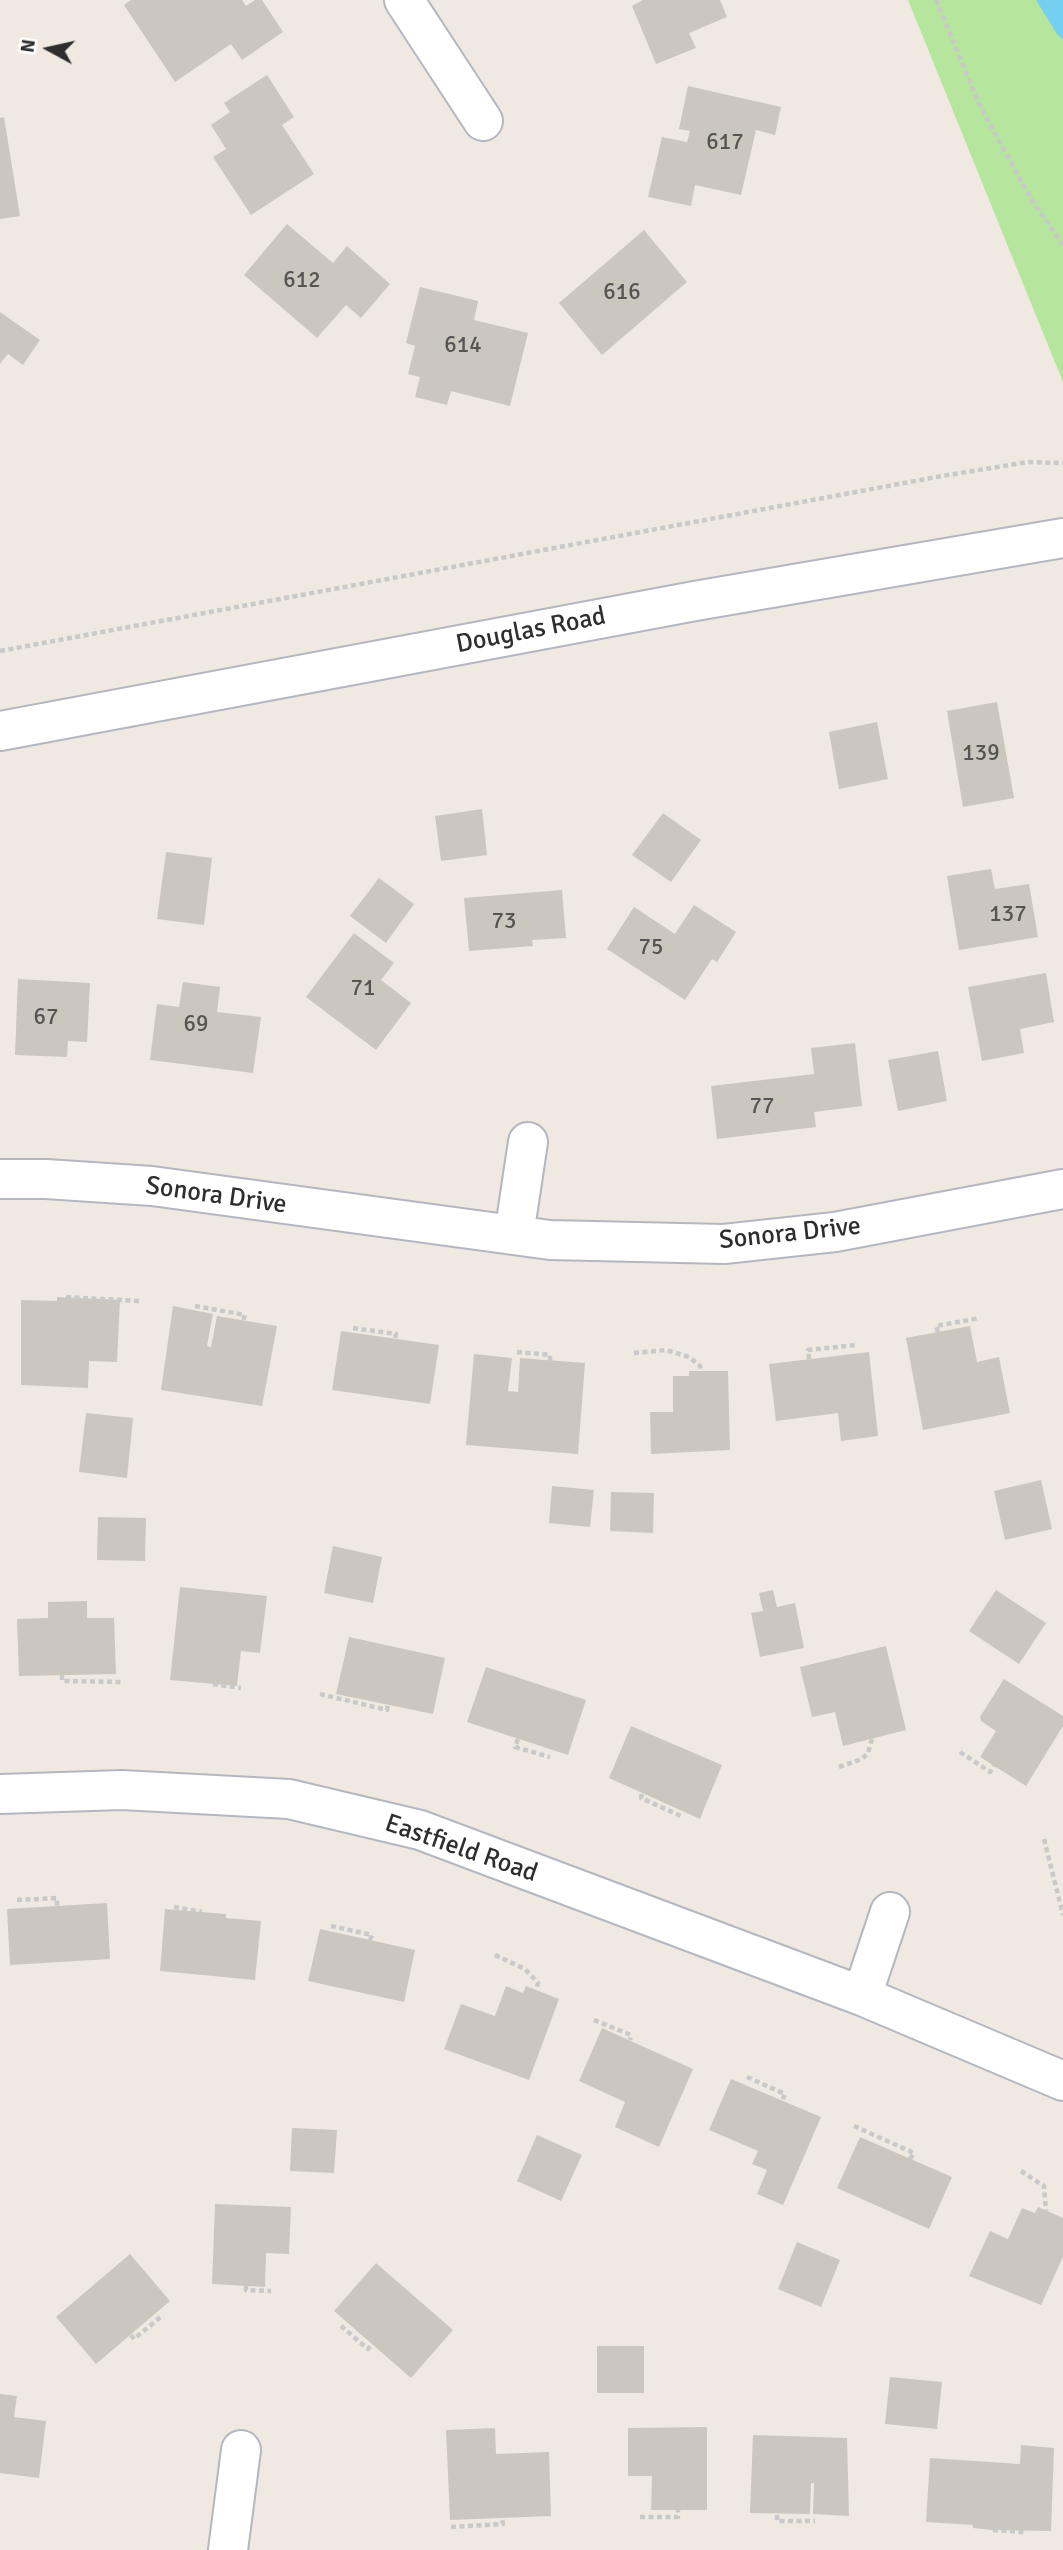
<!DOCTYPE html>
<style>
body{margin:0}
#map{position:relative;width:1063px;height:2550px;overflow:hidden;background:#efe9e1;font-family:Signika,sans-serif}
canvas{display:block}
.north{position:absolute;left:14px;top:14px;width:70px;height:70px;-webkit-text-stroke:5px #fff;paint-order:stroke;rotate:278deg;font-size:19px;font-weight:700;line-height:28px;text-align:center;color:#2e2e2e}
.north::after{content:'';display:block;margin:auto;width:24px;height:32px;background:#2e2e2e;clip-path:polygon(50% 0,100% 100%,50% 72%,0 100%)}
</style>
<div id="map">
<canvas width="1063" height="2550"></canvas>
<div class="north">N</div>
</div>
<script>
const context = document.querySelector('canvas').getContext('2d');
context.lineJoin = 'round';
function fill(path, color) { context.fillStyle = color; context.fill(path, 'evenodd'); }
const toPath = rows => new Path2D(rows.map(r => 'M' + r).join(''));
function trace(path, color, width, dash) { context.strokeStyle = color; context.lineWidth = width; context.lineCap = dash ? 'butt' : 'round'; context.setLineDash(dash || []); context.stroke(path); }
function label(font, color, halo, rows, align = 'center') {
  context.font = font + ' Signika,sans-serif'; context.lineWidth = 6; context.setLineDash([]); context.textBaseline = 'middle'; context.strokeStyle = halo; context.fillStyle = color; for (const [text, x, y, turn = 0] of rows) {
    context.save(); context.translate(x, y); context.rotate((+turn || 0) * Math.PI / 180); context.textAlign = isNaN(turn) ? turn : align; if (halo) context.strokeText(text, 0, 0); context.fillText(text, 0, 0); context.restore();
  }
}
const green = toPath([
 [908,0,1063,0,1063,382]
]);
const water = toPath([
 [1036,0,1063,0,1063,39,1057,34]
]);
const building = toPath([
 [131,0,242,0,246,6,255,0,262,0,283,32,242,60,231,44,175,82,124,5],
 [643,0,720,0,727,17,689,33,696,48,656,64,632,6],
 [267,75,294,117,282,125,314,174,251,215,213,157,226,149,211,125,230,112,224,103],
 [688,86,781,107,775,135,756,130,741,195,695,185,691,206,648,197,662,137,687,142,690,131,679,129],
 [4,117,20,216,0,219,0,118],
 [287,224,333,263,347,246,390,284,361,318,346,305,317,338,244,275],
 [644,230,687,282,602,355,559,303],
 [420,287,478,301,474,320,528,333,510,406,451,391,447,405,415,397,420,377,408,374,415,346,406,343],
 [0,312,40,340,23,365,8,354,0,364],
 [997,702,1014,798,963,807,947,711],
 [877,722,888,779,839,789,829,732],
 [482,809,487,855,441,861,435,816],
 [663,813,701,840,671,882,632,855],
 [166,852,212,858,204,925,157,919],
 [991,869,995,889,1029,884,1038,937,959,950,947,876],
 [379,878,414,904,386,943,350,916],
 [562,890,566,938,532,940,533,946,469,951,464,898],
 [694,905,736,932,717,962,712,959,685,1000,607,949,634,907,675,934],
 [354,933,394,963,381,980,411,1003,376,1050,306,997],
 [1046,973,1054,1022,1020,1029,1024,1053,982,1061,968,987],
 [18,979,90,983,87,1042,68,1041,67,1057,15,1055],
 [183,982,220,987,217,1012,261,1017,253,1073,150,1060,157,1004,179,1007],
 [855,1043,862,1106,814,1112,816,1127,717,1139,711,1086,814,1074,811,1048],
 [938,1051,947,1101,898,1111,888,1060],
 [57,1297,120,1300,117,1362,89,1361,88,1388,21,1385,21,1300,57,1301],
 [173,1306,213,1314,207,1346,211,1347,217,1316,277,1326,262,1406,161,1390],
 [970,1326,977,1362,999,1357,1010,1413,923,1430,906,1338],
 [341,1331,439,1345,430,1404,332,1390],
 [869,1352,878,1436,841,1441,838,1413,776,1421,769,1364],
 [474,1354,512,1358,508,1391,518,1392,520,1358,585,1363,578,1454,466,1445],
 [689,1371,728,1371,730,1450,651,1454,650,1412,673,1412,673,1376,689,1376],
 [86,1413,133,1418,127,1478,79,1472],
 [1041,1480,1052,1529,1005,1540,994,1491],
 [552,1486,594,1490,590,1527,549,1523],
 [611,1492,654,1493,653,1533,610,1531],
 [98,1517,146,1518,145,1561,97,1560],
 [333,1546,382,1557,373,1603,324,1593],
 [180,1587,267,1596,260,1653,241,1651,237,1686,170,1680],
 [773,1590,777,1607,795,1603,804,1648,760,1657,751,1613,763,1611,759,1593],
 [996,1590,1046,1623,1019,1664,969,1631],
 [87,1601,87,1618,114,1618,116,1674,19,1676,17,1619,48,1618,48,1602],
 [349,1637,445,1658,433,1714,336,1694],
 [886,1646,906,1730,843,1746,835,1712,812,1717,800,1667],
 [486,1667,586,1700,568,1755,467,1722],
 [1004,1679,1063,1716,1063,1726,1026,1786,980,1757,996,1731,981,1721,980,1717],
 [631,1726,722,1765,700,1819,609,1778],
 [107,1903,110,1959,10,1965,7,1909],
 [165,1909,226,1914,226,1918,261,1921,255,1980,160,1971],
 [320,1929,415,1950,404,2002,308,1981],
 [506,1986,523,1993,526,1986,559,1999,529,2080,444,2049,461,2004,495,2016],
 [602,2028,693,2069,659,2147,615,2127,625,2102,579,2081],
 [731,2079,821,2117,783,2205,757,2194,767,2170,752,2164,758,2151,709,2130],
 [292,2128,337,2130,334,2173,290,2171],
 [537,2135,582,2155,561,2201,517,2181],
 [860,2137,952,2177,929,2229,837,2188],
 [215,2204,291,2207,289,2254,266,2253,265,2287,212,2284],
 [1038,2207,1063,2218,1063,2257,1041,2305,969,2276,990,2231,1008,2239,1022,2208,1035,2213],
 [797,2242,840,2260,821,2307,778,2289],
 [130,2254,170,2301,96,2364,56,2317],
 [376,2263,453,2330,411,2378,334,2311],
 [597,2346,644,2346,644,2393,597,2393],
 [890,2377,942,2382,937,2429,885,2424],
 [0,2394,17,2396,14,2417,46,2421,39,2478,0,2473],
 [707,2427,707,2510,651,2510,652,2476,628,2476,628,2428],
 [495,2428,496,2454,549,2452,551,2516,450,2520,446,2430],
 [753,2435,847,2438,849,2516,813,2514,814,2483,811,2483,810,2514,750,2513],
 [1021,2445,1054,2448,1051,2531,993,2530,973,2528,973,2525,926,2522,930,2458,1020,2464]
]);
const path = toPath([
 [936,0,979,104,1031,199,1063,245],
 [0,651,942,476,1028,462,1063,463],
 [66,1297,139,1301],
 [195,1306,245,1315,243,1321],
 [353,1328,396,1334,395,1339],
 [938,1332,936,1326,980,1318],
 [517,1352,550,1355,550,1361],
 [634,1353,666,1350,689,1357,700,1366,701,1372],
 [809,1359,808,1350,856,1345],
 [62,1675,62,1681,123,1682],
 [213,1684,241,1688],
 [320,1694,387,1710,388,1705],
 [518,1739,515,1747,550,1757],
 [960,1752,990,1772,994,1765],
 [839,1767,862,1759,868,1753,872,1739],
 [642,1794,641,1798,683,1817],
 [1044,1839,1063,1915],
 [17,1900,57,1898,57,1906],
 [174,1907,202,1912],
 [331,1926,372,1935,370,1940],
 [495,1955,525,1969,538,1983,536,1990],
 [594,2020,631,2035,630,2040],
 [747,2077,785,2094,782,2101],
 [854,2126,914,2153,910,2159],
 [1021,2171,1044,2186,1046,2211],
 [246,2286,246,2290,271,2291],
 [341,2326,368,2349,372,2344],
 [131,2335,134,2339,163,2315],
 [777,2515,777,2521,815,2521],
 [640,2517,678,2517,678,2510],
 [451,2527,503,2524,502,2518],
 [993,2530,1024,2532]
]);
const minor = toPath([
 [404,0,483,121],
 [0,731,695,601,1063,538],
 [0,1179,46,1179,152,1186,550,1240,724,1244,835,1232,1063,1189],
 [514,1235,528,1142],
 [0,1794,122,1790,289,1799,420,1830,862,1996,1063,2081],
 [862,1996,890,1912],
 [228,2550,241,2450]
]);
const numberNames = [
 ["617",725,143],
 ["612",302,281],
 ["616",622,293],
 ["614",463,346],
 ["139",981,754],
 ["137",1008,915],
 ["73",504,922],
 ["75",651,948],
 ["71",363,989],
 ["67",46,1018],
 ["69",196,1025],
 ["77",762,1107]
];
const streetNames = [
 ["Douglas Road",531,631,-11],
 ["Sonora Drive",216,1196,8],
 ["Sonora Drive",790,1234,-6],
 ["Eastfield Road",461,1849,19]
];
fill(green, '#b6e59e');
fill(water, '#75cff0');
fill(building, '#cbc7bf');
trace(minor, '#b4b7c1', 42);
trace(path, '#c9c9c9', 4.5, [5, 3.5]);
trace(minor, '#fff', 38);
label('23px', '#555452', null, numberNames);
label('26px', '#2e2e2e', '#fff', streetNames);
</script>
